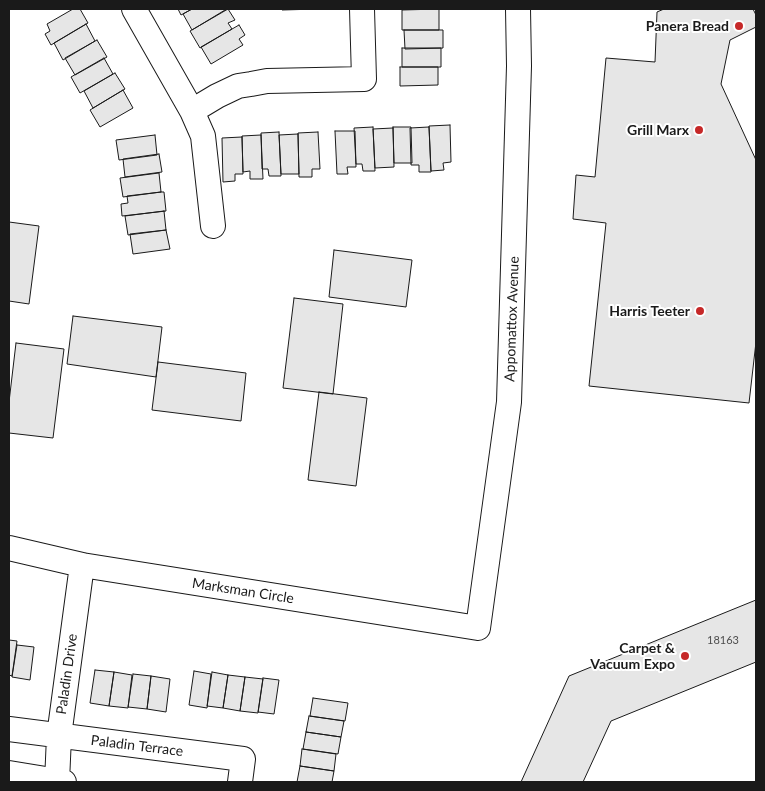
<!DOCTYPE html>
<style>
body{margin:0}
#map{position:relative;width:765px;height:791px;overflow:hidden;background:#fff;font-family:Lato,sans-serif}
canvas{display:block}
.frame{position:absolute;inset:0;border:10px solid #1a1a1a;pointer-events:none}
</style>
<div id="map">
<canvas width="765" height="791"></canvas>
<div class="frame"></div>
</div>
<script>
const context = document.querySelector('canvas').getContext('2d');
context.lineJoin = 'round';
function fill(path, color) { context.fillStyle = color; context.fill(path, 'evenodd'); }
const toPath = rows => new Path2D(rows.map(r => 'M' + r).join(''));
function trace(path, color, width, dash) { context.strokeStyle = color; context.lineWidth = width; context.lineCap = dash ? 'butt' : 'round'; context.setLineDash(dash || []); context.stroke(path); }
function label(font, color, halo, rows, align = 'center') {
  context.font = font + ' Lato,sans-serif'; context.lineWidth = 4; context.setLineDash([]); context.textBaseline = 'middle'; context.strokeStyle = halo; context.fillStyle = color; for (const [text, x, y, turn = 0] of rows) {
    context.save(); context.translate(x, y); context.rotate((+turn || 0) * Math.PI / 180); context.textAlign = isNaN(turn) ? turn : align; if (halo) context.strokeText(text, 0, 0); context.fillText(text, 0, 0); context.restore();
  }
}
const building = toPath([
 [73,9,80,9,88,23,51,45,45,34,50,31,47,24,73,9],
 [178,9,192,9,181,15,178,9],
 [192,9,224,9,225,10,192,30,183,14,192,9],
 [228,9,235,20,228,23,232,29,200,48,190,31,228,9],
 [282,9,318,9,282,10,282,9],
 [439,9,439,30,402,30,402,10,439,9],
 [664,9,753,9,756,15,756,27,730,40,721,84,756,160,756,342,749,403,589,386,606,223,573,219,576,175,595,177,606,58,655,62,657,12,664,9],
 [86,24,95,41,63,60,54,43,86,24],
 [239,25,245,35,239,39,243,45,211,64,201,47,239,25],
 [404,30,443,30,443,48,405,49,404,30],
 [97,40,107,57,75,75,65,58,97,40],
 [402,48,441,48,441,67,402,67,402,48],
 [104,58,113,74,80,93,71,77,104,58],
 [400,67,438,67,438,85,400,86,400,67],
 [115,73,125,89,93,108,84,91,115,73],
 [123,90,133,108,100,127,90,110,123,90],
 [450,125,451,162,443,163,444,170,431,171,429,126,450,125],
 [373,127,375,171,363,171,362,164,356,164,354,128,373,127],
 [393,127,411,127,412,163,394,163,393,127],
 [429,127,431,172,419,172,419,165,411,165,410,128,429,127],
 [393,128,394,167,375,168,373,129,393,128],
 [335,131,355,131,356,167,347,167,348,174,337,174,335,131],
 [279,132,281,176,269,176,268,169,262,169,261,133,279,132],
 [318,132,320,169,312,169,312,177,299,177,298,133,318,132],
 [298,134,299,174,281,174,279,135,298,134],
 [155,135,157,155,119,160,116,140,155,135],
 [261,135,263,179,250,179,250,171,243,172,242,136,261,135],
 [242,137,243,174,235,174,235,181,223,182,222,138,242,137],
 [159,154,162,172,125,177,123,159,159,154],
 [159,173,161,192,123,197,120,178,159,173],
 [161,192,164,192,166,211,122,216,121,204,128,203,127,196,161,192],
 [164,211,166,230,128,235,125,216,164,211],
 [9,222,39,226,29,304,9,301,9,222],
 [166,230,170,249,133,254,130,234,166,230],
 [334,250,412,260,406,307,329,297,334,250],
 [294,298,343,304,333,394,283,388,294,298],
 [73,316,162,327,156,377,67,364,73,316],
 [16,343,64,349,53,438,9,433,9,402,16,343],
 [158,362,246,373,241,421,152,410,158,362],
 [319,392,367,398,356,486,308,480,319,392],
 [756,600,756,662,611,721,583,782,521,782,569,676,756,600],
 [9,640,17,641,12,676,9,675,9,640],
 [17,645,34,647,30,680,12,677,17,645],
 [95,670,114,672,109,706,90,703,95,670],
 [194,671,211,674,207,708,189,705,194,671],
 [114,672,132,675,128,708,109,706,114,672],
 [212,672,228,675,223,708,207,706,212,672],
 [133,674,151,676,147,709,128,707,133,674],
 [228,675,245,677,240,711,223,708,228,675],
 [151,676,170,679,166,712,147,709,151,676],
 [245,677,263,679,258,713,240,711,245,677],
 [263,678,279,680,274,714,258,712,263,678],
 [313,698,348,703,345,721,310,716,313,698],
 [309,716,344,721,341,737,306,732,309,716],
 [306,732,341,737,338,754,303,749,306,732],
 [302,749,336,754,334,771,300,766,302,749],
 [300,766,334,771,332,782,297,782,300,766]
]);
const minor = toPath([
 [134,9,192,111,203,136,213,226],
 [192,111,217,96,238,86,251,84,267,81,364,79,362,9],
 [9,548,82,565,478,628,509,402,519,66,518,9],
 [9,729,243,759,240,782],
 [9,773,64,782],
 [57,782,59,736,82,565]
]);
const markers = [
 [739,26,5,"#c62828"],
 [699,130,5,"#c62828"],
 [700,311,5,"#c62828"],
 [685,656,5,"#c62828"]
];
const numberNames = [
 ["18163",723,640]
];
const poiNames = [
 ["Panera Bread",729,26],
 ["Grill Marx",689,130],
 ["Harris Teeter",690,311],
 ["Carpet &",675,648],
 ["Vacuum Expo",675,664]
];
const streetNames = [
 ["Appomattox Avenue",512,319,-88],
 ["Marksman Circle",243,591,9],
 ["Paladin Drive",67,674,-82],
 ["Paladin Terrace",137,746,7]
];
fill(building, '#e6e6e6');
trace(building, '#1a1a1a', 1);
trace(minor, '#1a1a1a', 26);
trace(minor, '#fff', 24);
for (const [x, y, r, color] of markers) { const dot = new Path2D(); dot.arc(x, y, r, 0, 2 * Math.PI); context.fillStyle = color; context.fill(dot); trace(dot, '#fff', 2); }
label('11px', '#4d4d4d', null, numberNames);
label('bold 14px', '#1a1a1a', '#fff', poiNames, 'right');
label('14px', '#1a1a1a', '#fff', streetNames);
</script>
